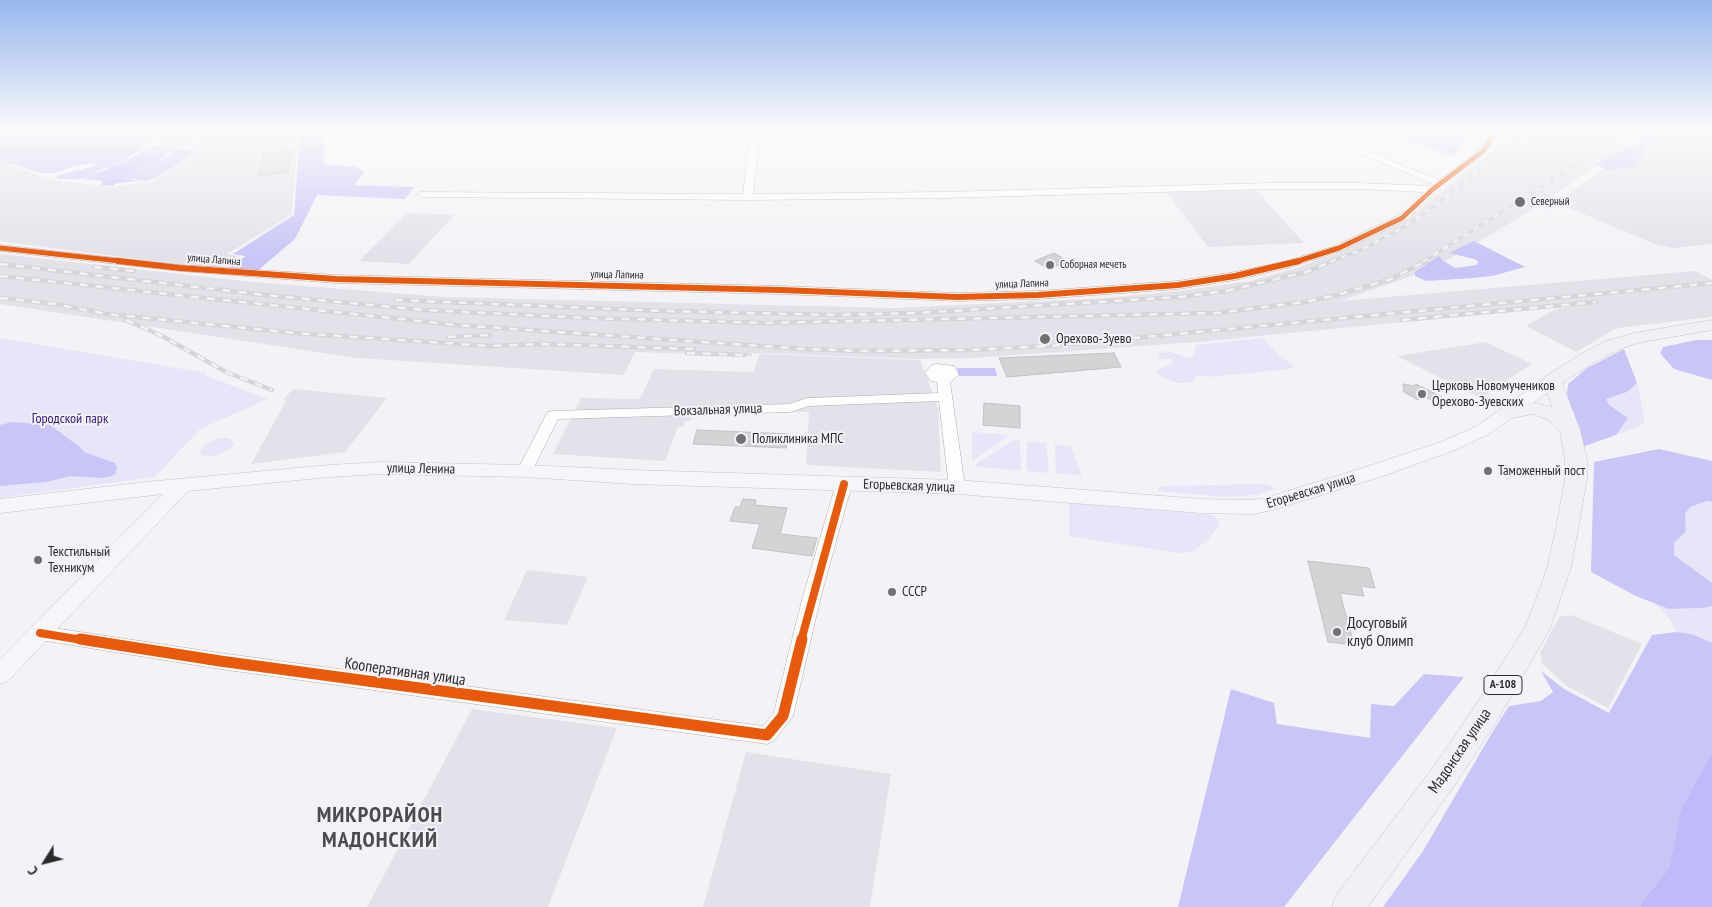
<!DOCTYPE html>
<meta charset="utf-8">
<style>
body{margin:0}
#map{position:relative;width:1712px;height:907px;overflow:hidden;background:#f3f3f7;font-family:"PT Sans Narrow",sans-serif}
canvas{display:block}
.north{position:absolute;left:20px;top:837px;width:50px;height:50px;-webkit-text-stroke:4px #f2f2f8;paint-order:stroke;rotate:234deg;font-size:14px;font-weight:700;line-height:20px;text-align:center;color:#2b2b2d}
.north::after{content:'';display:block;margin:auto;width:18px;height:22px;background:#2b2b2d;clip-path:polygon(50% 0,100% 100%,50% 72%,0 100%)}
</style>
<div id="map">
<canvas width="1712" height="907"></canvas>
<div class="north">С</div>
</div>
<script>
const context = document.querySelector('canvas').getContext('2d');
context.lineJoin = 'round';
function fill(path, color) { context.fillStyle = color; context.fill(path, 'evenodd'); }
const toPath = rows => new Path2D(rows.map(r => 'M' + r).join(''));
function trace(path, color, width, dash) { context.strokeStyle = color; context.lineWidth = width; context.lineCap = dash ? 'butt' : 'round'; context.setLineDash(dash || []); context.stroke(path); }
function label(font, color, halo, rows, align = 'center') {
  context.font = font + ' "PT Sans Narrow",sans-serif'; context.lineWidth = 4; context.setLineDash([]); context.textBaseline = 'middle'; context.strokeStyle = halo; context.fillStyle = color; for (const [text, x, y, turn = 0] of rows) {
    context.save(); context.translate(x, y); context.rotate((+turn || 0) * Math.PI / 180); context.textAlign = isNaN(turn) ? turn : align; if (halo) context.strokeText(text, 0, 0); context.fillText(text, 0, 0); context.restore();
  }
}
const built = toPath([
 [172,130,211,130,197,139,218,139,237,132,298,133,292,214,227,254,238,256,219,270,0,241,0,161,52,180,110,187,151,182,204,150,144,143],
 [1506,130,1651,130,1512,222,1432,269,1340,301,1695,271,1712,280,1712,317,1617,328,1576,352,1526,326,1554,310,1579,305,1198,342,972,358,920,359,752,353,752,356,635,352,624,375,357,358,0,304,0,254,253,282,445,297,893,308,1104,298,1188,290,1250,281,1297,268,1343,251,1408,219,1508,138],
 [1656,130,1712,130,1712,244,1672,248,1655,244,1557,203],
 [1255,189,1304,243,1208,247,1167,193],
 [407,213,454,215,409,264,359,261],
 [1486,342,1532,364,1480,398,1397,356],
 [760,354,920,360,938,407,941,472,806,465,809,412,692,414,691,421,685,421,683,427,678,427,665,461,553,454,581,398,640,399,654,369,753,372],
 [293,389,387,398,345,452,251,464,286,401,283,400],
 [527,570,588,577,567,625,504,620],
 [1571,615,1642,644,1608,708,1567,686,1542,664,1540,653,1559,617],
 [472,709,617,728,548,907,367,907],
 [746,752,891,774,870,907,703,907]
]);
const green = toPath([
 [0,338,206,373,206,376,268,399,200,429,155,477,0,498],
 [1263,338,1281,357,1295,367,1283,370,1208,377,1195,375,1193,382,1188,383,1177,383,1160,376,1156,370,1172,364,1172,359,1157,359,1160,353,1169,351,1188,358,1194,356,1196,345],
 [1637,383,1645,422,1638,427,1616,435,1628,418,1609,405,1605,399,1627,392],
 [972,432,1010,435,972,461],
 [226,438,230,439,234,444,229,450,213,457,201,455,200,450,206,444,216,439],
 [1013,440,1020,441,1021,471,973,466],
 [1027,441,1046,443,1049,473,1027,471],
 [1055,444,1071,446,1082,476,1056,473],
 [1262,484,1269,485,1275,489,1257,495,1225,497,1158,491,1158,488,1166,486],
 [1707,501,1712,502,1712,583,1674,555,1674,543,1686,531,1685,514,1690,506],
 [1069,502,1212,515,1219,521,1219,525,1208,540,1194,551,1184,553,1170,552,1069,536],
 [1655,603,1669,609,1703,608,1712,606,1712,643,1692,634,1676,632,1671,621]
]);
const forest = toPath([
 [19,130,90,130,113,132,118,130,169,130,139,144,200,151,158,176,147,181,125,178,135,171,160,161,171,154,170,150,152,151,150,150,153,148,150,146,143,148,120,163,100,170,95,174,80,179,58,179,56,176,94,166,97,163,73,166,56,173,41,173,0,160,0,138],
 [213,130,319,130,325,146,324,164,356,167,365,172,354,185,414,187,405,199,317,195,295,239,256,272,225,270,246,256,233,254,294,215,300,133,236,131,218,139,200,138],
 [1383,130,1469,130,1463,134,1463,145,1453,156],
 [1650,130,1677,130,1645,148,1643,150,1644,155,1636,158,1638,164,1632,167,1607,170,1597,165,1603,159,1631,147],
 [1474,241,1525,267,1492,276,1473,278,1426,281,1415,276,1415,272,1439,256,1442,260,1455,268,1477,265,1478,261,1474,259,1449,253],
 [1696,340,1712,340,1712,380,1674,369,1660,353,1663,347],
 [1624,349,1637,383,1627,392,1606,399,1609,405,1628,418,1616,435,1582,447,1567,394,1568,384,1587,368],
 [957,368,995,368,997,376,959,376],
 [12,422,50,425,81,448,84,452,115,463,117,468,115,475,102,478,70,476,46,482,0,486,0,425],
 [1659,449,1712,461,1712,502,1707,501,1690,507,1685,514,1686,531,1674,543,1674,555,1712,583,1712,606,1703,608,1669,609,1636,596,1591,572,1594,462],
 [1676,632,1692,634,1712,643,1712,752,1681,808,1669,868,1640,904,1641,907,1383,907,1423,851,1493,731,1509,706,1541,701,1553,692,1541,671,1564,689,1609,713,1652,635],
 [1424,674,1464,677,1284,907,1178,907,1231,689,1274,703,1277,724,1370,738,1371,704,1394,706]
]);
const water = toPath([
 [149,148,150,149,148,152,164,151,168,154,157,162,136,170,124,178,139,181,117,183,113,186,100,185,103,182,98,180,83,179,124,162],
 [1712,752,1712,907,1641,907,1640,904,1669,868,1681,808]
]);
const stream = toPath([
 [1461,130,1473,131]
]);
const building = toPath([
 [292,150,288,172,259,176,264,154,292,150],
 [1054,253,1068,261,1049,269,1035,261,1054,253],
 [1114,353,1121,367,1007,377,999,358,1114,353],
 [1403,384,1413,386,1416,384,1442,397,1435,402,1423,396,1418,400,1404,392,1403,384],
 [984,403,1020,406,1020,428,983,425,984,403],
 [697,430,788,434,786,448,693,444,697,430],
 [743,499,756,500,755,505,787,508,780,534,817,538,812,556,752,548,760,524,730,521,735,507,740,507,743,499],
 [1308,561,1369,568,1375,588,1361,586,1364,596,1340,593,1354,645,1328,642,1308,561]
]);
const minor = toPath([
 [333,130,750,136,751,130,759,130,759,136,936,136,1160,130,1248,130,1243,133,936,142,759,142,753,194,944,192,1270,183,1360,183,1431,186,1433,184,1303,130,1315,130,1439,180,1480,149,1484,143,1488,130,1497,130,1494,143,1486,153,1437,191,1406,220,1343,250,1294,266,1235,280,1178,289,1038,299,957,301,781,294,336,283,180,271,0,251,0,245,180,265,336,275,781,286,957,293,1038,291,1178,281,1235,272,1287,261,1335,246,1398,216,1424,192,1360,189,1270,189,944,198,748,200,423,197,418,194,419,192,743,194,749,142,482,139,338,133,333,130],
 [937,364,954,366,959,375,950,382,965,487,963,491,957,492,951,491,949,487,939,401,809,406,790,412,558,419,530,475,525,476,520,475,517,471,546,415,548,412,553,411,789,404,808,398,938,393,937,382,931,381,925,373,932,365,937,364],
 [844,479,849,480,852,484,821,596,793,716,774,741,767,744,220,669,40,640,34,638,31,633,34,628,40,626,220,653,763,726,774,712,803,596,836,484,839,480,844,479]
]);
const major = toPath([
 [1552,376,1558,377,1561,381,1558,385,1489,434,1455,450,1380,477,1273,510,1253,514,1201,513,957,494,633,484,525,477,381,474,329,477,188,491,8,681,0,684,0,659,163,494,0,513,0,499,146,482,329,465,381,462,525,465,633,470,957,480,1201,499,1253,500,1265,498,1366,467,1441,442,1477,426,1546,377,1552,376]
]);
const highway = toPath([
 [1712,320,1712,330,1637,343,1620,349,1593,363,1562,383,1580,429,1587,460,1587,479,1571,568,1549,631,1495,724,1454,786,1368,907,1332,907,1336,895,1434,766,1475,706,1525,627,1536,599,1547,568,1556,528,1565,479,1565,460,1560,431,1547,419,1532,414,1508,419,1501,417,1498,413,1501,409,1521,403,1533,402,1552,407,1542,381,1545,377,1579,355,1606,341,1634,333,1712,320]
]);
const railFar1 = toPath([
 [1330,262,1363,249,1402,228,1428,211,1531,130],
 [1423,262,1631,130]
]);
const rail = toPath([
 [0,264,265,295,424,310,589,318,766,323,1217,313,1305,302,1337,295,1391,279,1426,261],
 [94,267,134,271],
 [0,276,456,325,805,349,863,351,969,350,1050,346,1712,283],
 [0,298,55,304,107,314,295,333,489,346,543,344,694,349],
 [395,300,664,311,833,315,916,313,1180,297,1226,291,1306,272,1333,261],
 [126,320,162,336,226,372,272,390],
 [1402,320,1596,302],
 [448,337,490,335],
 [687,353,745,355]
]);
const cyclewayFar3 = toPath([
 [0,248,129,262],
 [1295,262,1339,248,1402,218,1433,189,1483,151,1489,143,1492,130]
]);
const cyclewayFar2 = toPath([
 [118,261,180,268,336,279,781,290,957,297,1038,295,1178,285,1235,276,1299,261]
]);
const cyclewayFar1 = toPath([
 [40,633,88,641],
 [801,641,844,484]
]);
const cycleway = toPath([
 [80,639,220,661,767,735,783,716,802,639]
]);
const markers = [
 [1520,202,6,"#717174"],
 [1050,265,5,"#717174"],
 [1045,339,6,"#717174"],
 [1422,394,5,"#717174"],
 [741,439,6,"#717174"],
 [1488,471,5,"#717174"],
 [38,560,5,"#717174"],
 [892,592,5,"#717174"],
 [1337,632,5,"#717174"]
];
const farPoinames = [
 ["Северный",1531,202],
 ["Соборная мечеть",1060,265]
];
const farStreetnames = [
 ["улица Лапина",214,260,5],
 ["улица Лапина",617,275,1],
 ["улица Лапина",1022,284,-2]
];
const shields = [
 [1503,685,38]
];
const shieldNames = [
 ["А-108",1503,685]
];
const poiNames = [
 ["Орехово-Зуево",1056,339],
 ["Церковь Новомучеников",1432,386],
 ["Орехово-Зуевских",1432,402],
 ["Поликлиника МПС",752,439],
 ["Таможенный пост",1498,471],
 ["Текстильный",48,552],
 ["Техникум",48,568],
 ["СССР",902,592]
];
const streetNames = [
 ["Вокзальная улица",718,410,-2],
 ["улица Ленина",421,469,1],
 ["Егорьевская улица",909,486,2],
 ["Егорьевская улица",1311,491,-17]
];
const parkNames = [
 ["Городской парк",70,419]
];
const nearPoinames = [
 ["Досуговый",1347,623],
 ["клуб Олимп",1347,641]
];
const nearStreetnames = [
 ["Кооперативная улица",405,672,8],
 ["Мадонская улица",1460,751,-56]
];
const nearDistrictnames = [
 ["МИКРОРАЙОН",380,816],
 ["МАДОНСКИЙ",380,841]
];
fill(built, '#e2e2ea');
fill(green, '#e7e6f8');
fill(forest, '#c9c5f6');
fill(water, '#c0bbf8');
trace(stream, '#c0bbf8', 2);
fill(building, '#d4d4d7');
trace(building, '#c1c1c3', 1);
trace(minor, '#acacae', 1);
trace(major, '#c3c3cc', 1);
trace(highway, '#c3c3cc', 1);
fill(minor, '#fdfdfe');
fill(major, '#f6f5fa');
fill(highway, '#f0f0f6');
trace(railFar1, '#d6d6d8', 3);
trace(rail, '#d6d6d8', 4.5);
trace(railFar1, '#f2f2f8', 2, [6]);
trace(rail, '#f2f2f8', 2.5, [8]);
trace(cyclewayFar3, '#e8590c', 5);
trace(cyclewayFar2, '#e8590c', 6);
trace(cyclewayFar1, '#e8590c', 8);
trace(cycleway, '#e8590c', 11);
const sky = context.createLinearGradient(0, 0, 0, 257);
sky.addColorStop(0, '#98b7ee');
sky.addColorStop(0.51, '#fafafb');
sky.addColorStop(1, '#fafafb00');
context.fillStyle = sky;
context.fillRect(0, 0, 1712, 257);
for (const [x, y, r, color] of markers) { const dot = new Path2D(); dot.arc(x, y, r, 0, 2 * Math.PI); context.fillStyle = color; context.fill(dot); trace(dot, '#f2f2f8', 2); }
label('11px', '#2b2b2d', '#f2f2f8', farPoinames, 'left');
label('11px', '#2b2b2d', '#f2f2f8', farStreetnames);
for (const [x, y, w] of shields) { const box = new Path2D(); box.roundRect(x - w / 2, y - 9.5, w, 19, 4); context.fillStyle = '#f2f2f8'; context.fill(box); trace(box, '#2b2b2d', 1); }
label('bold 12px', '#2b2b2d', null, shieldNames);
label('14px', '#2b2b2d', '#f2f2f8', poiNames, 'left');
label('14px', '#2b2b2d', '#f2f2f8', streetNames);
label('14px', '#321779', '#f2f2f8', parkNames);
label('16px', '#2b2b2d', '#f2f2f8', nearPoinames, 'left');
label('16px', '#2b2b2d', '#f2f2f8', nearStreetnames);
context.letterSpacing = '1px';
label('bold 22px', '#4c4c50', '#f2f2f8', nearDistrictnames);
context.letterSpacing = '0px';
</script>
